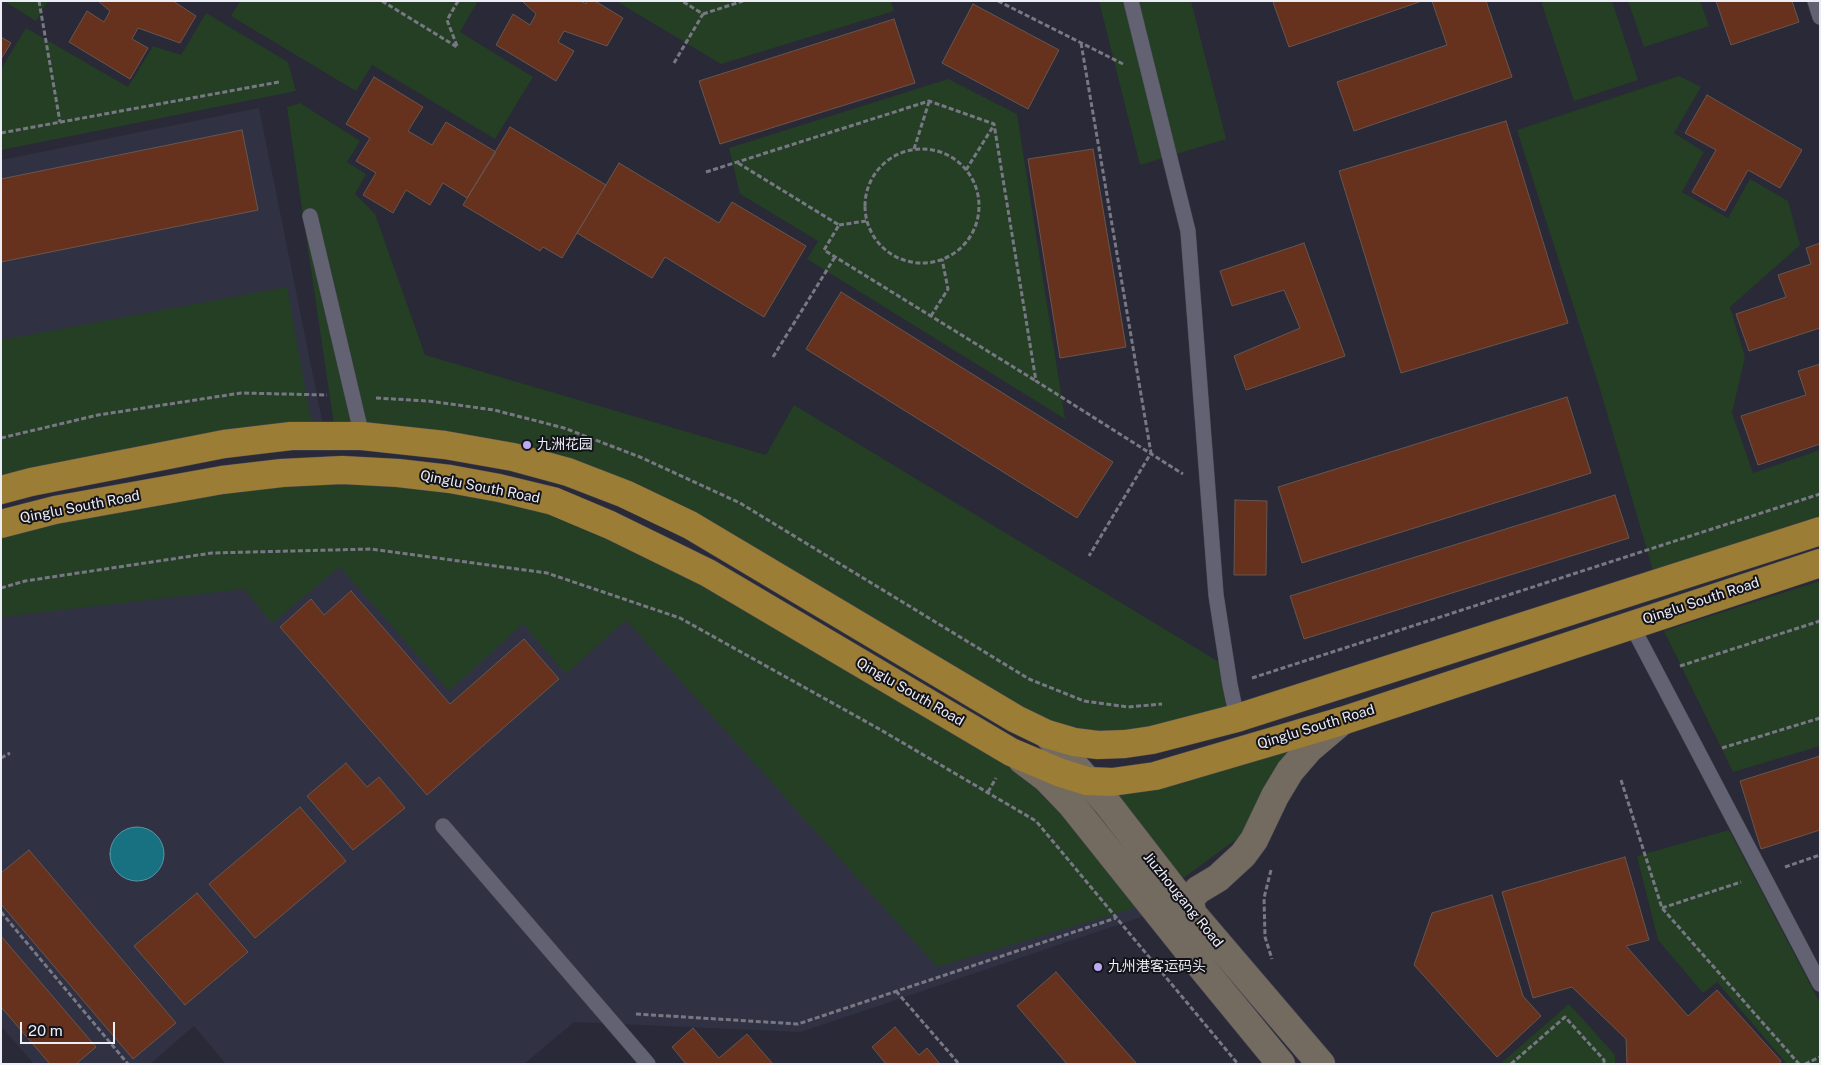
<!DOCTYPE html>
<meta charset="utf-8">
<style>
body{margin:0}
#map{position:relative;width:1821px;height:1065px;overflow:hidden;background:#292937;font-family:"Public Sans",sans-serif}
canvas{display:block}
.frame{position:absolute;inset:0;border:2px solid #ededf6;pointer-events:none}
.scale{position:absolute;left:20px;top:1022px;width:95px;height:22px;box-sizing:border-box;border:2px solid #ededf6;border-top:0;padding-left:6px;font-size:15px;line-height:18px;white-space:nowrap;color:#ededf6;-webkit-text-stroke:4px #131319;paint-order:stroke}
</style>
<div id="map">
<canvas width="1821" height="1065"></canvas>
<div class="frame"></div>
<div class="scale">20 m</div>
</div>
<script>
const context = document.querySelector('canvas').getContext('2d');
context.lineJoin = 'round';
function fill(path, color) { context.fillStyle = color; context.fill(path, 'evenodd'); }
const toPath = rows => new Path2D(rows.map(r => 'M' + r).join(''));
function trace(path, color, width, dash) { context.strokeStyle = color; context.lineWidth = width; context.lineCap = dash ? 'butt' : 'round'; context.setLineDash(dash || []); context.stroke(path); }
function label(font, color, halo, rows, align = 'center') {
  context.font = font + ' "Public Sans","Noto Sans SC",sans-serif'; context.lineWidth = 4; context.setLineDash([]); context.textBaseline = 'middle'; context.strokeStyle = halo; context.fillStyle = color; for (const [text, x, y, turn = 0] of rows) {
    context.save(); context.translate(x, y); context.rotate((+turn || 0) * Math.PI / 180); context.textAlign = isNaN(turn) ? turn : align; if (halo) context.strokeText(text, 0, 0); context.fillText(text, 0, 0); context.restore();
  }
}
const built = toPath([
 [259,108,325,435,1,490,1,160],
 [399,473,1156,912,801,1032,574,1022,524,1064,226,1064,194,1026,150,1064,34,1064,1,1026,1,525]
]);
const green = toPath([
 [4,1,48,1,36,21],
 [240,1,478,1,460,32,533,77,495,139,372,65,356,91,231,16],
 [616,1,891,1,894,11,721,64],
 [1099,1,1191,1,1226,139,1140,165],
 [1541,1,1612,1,1638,80,1574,101],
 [1628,1,1700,1,1709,26,1644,47],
 [206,13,288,62,296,91,1,150,1,69,26,28,128,87,153,46,181,55],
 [1679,76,1701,87,1674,133,1704,152,1682,192,1728,218,1750,179,1788,201,1800,245,1730,307,1745,357,1732,413,1753,473,1820,450,1820,520,1654,574,1600,389,1517,130],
 [948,79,1017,114,1065,419,807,259,818,241,740,194,729,148],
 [300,103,360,141,347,162,366,174,355,194,375,214,425,355,766,455,794,405,1219,662,1227,712,1130,736,1056,726,658,497,334,425,287,107],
 [287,287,312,426,1,481,1,340],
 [353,478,473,492,553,510,704,580,1011,759,1069,812,1138,907,937,967,626,620,566,674,523,624,449,691,340,567,272,623,244,589,1,617,1,534,254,486],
 [1820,581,1820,746,1733,772,1664,631],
 [1287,751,1242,835,1178,882,1104,788],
 [1729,830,1820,1003,1820,1064,1787,1064,1717,982,1703,993,1658,940,1637,856],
 [1569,1004,1615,1055,1615,1064,1500,1064]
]);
const water = toPath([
 '110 854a27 27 0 1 1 54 0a27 27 0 1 1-54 0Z'
]);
const building = toPath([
 [98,1,173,1,196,16,180,43,138,28,132,39,148,48,130,79,69,42,87,11,104,22,110,11,98,1],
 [522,1,581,1,586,4,587,1,595,1,623,18,607,46,564,31,558,42,574,51,556,81,496,45,513,14,530,25,536,14,522,1],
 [1276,1,1422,1,1289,47,1273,2,1276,1],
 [1432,1,1486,1,1512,77,1354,131,1337,82,1447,45,1432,1],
 [1716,1,1792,1,1799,22,1731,45,1716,1],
 [973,4,1059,50,1028,109,942,63,973,4],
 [894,19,915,83,720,144,699,81,894,19],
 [1,37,11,43,1,59,1,37],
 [374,77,423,107,408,131,432,145,446,122,496,152,467,198,443,183,430,205,406,190,393,213,363,195,376,173,356,161,370,138,346,124,374,77],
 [1707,95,1802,150,1780,188,1748,170,1725,211,1692,192,1716,150,1685,133,1707,95],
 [1506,121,1568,323,1401,373,1339,171,1506,121],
 [510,127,606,185,562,258,543,247,540,251,463,205,510,127],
 [242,130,258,210,1,262,1,179,242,130],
 [1093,149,1126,347,1060,358,1028,159,1093,149],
 [619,163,719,223,732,202,806,246,764,317,665,257,652,278,577,233,619,163],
 [1304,243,1345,356,1246,390,1234,356,1300,328,1284,290,1232,306,1220,271,1304,243],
 [1820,243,1820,328,1749,351,1736,314,1786,297,1778,275,1811,264,1806,248,1820,243],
 [841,292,1113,462,1077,518,806,349,841,292],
 [1820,364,1820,444,1758,465,1741,416,1806,395,1798,371,1820,364],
 [1567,397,1591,473,1302,563,1278,487,1567,397],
 [1615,495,1629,538,1304,639,1290,596,1615,495],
 [1235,500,1267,501,1266,575,1234,575,1235,500],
 [351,591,450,704,524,639,559,679,427,795,280,627,311,599,324,615,351,591],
 [1820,756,1820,830,1761,849,1740,781,1820,756],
 [346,763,367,787,379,777,405,808,353,850,307,796,346,763],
 [300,807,346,861,255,938,209,884,300,807],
 [29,850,176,1023,133,1059,1,904,1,873,29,850],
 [1625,857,1649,940,1626,946,1688,1016,1717,990,1781,1061,1779,1064,1627,1064,1626,1039,1572,987,1533,998,1502,892,1625,857],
 [197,893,248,952,185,1005,134,946,197,893],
 [1492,895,1523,996,1541,1016,1497,1057,1414,965,1432,913,1492,895],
 [1,936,96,1047,76,1064,50,1064,1,1007,1,936],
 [1056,972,1137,1064,1067,1064,1017,1006,1056,972],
 [895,1027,919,1055,927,1048,940,1064,886,1064,872,1047,895,1027],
 [693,1028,719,1058,747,1034,773,1064,686,1064,672,1047,693,1028]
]);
const path = toPath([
 [39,1,60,122],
 [382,1,457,47],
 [998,1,1123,64],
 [703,14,743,1],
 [1081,43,1151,453,1089,556],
 [457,46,447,20,458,1],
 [674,63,703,14,682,1],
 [1,133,279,82],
 [914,149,929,102],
 '865 206a57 57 0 1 1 114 0a57 57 0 1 1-114 0Z',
 [738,163,839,225,824,250,1036,381],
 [966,170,994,125],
 [706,172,929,101,994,124,1036,381,1183,474],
 [839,225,866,221],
 [931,316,948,289,942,259],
 [773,357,835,257],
 [376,398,428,401,494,410,564,428,640,457,740,503,1029,679,1084,701,1128,707,1162,704],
 [1,438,98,415,241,393,327,395],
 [1,588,25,581,212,553,371,549,547,573,680,618,881,730,1036,821,1238,1064],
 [1680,666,1820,621],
 [1252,678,1820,494],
 [1722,748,1820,718],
 [1,758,10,753],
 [1621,780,1662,908,1799,1064],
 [988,792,996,778],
 [1785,867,1820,855],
 [1271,870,1264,898,1265,937,1272,959],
 [1662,908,1741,882],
 [1,912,128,1064],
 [896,991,959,1064],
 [636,1014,798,1024,1116,918],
 [1511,1064,1565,1017,1604,1060,1604,1064],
 [1805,1064,1820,1057]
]);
const lane = toPath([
 [1131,1,1188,231,1216,595,1230,685,1237,718],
 [1815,1,1820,17],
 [310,216,362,436],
 [1631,624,1820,984],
 [443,826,648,1064]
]);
const secondary = toPath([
 [1047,734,1107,803,1192,913,1321,1064],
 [1022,760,1046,778,1071,804,1194,958,1281,1064],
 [1192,913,1190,899,1198,890,1218,878,1243,855,1254,840,1275,796,1290,771,1309,749,1342,721]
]);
const highway = toPath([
 [1,490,31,482,224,444,291,436,362,436,445,445,513,457,568,472,625,494,690,525,1016,719,1047,734,1074,742,1098,745,1125,744,1152,740,1237,718,1820,531],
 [1,524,55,510,222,480,282,473,342,470,398,473,450,479,499,488,553,501,610,525,708,573,1011,752,1061,773,1087,781,1112,782,1155,776,1342,721,1820,563]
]);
const markers = [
 [527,445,5,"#bcaaf5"],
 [1098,967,5,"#bcaaf5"]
];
const poiNames = [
 ["九洲花园",537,445],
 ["九州港客运码头",1108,967]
];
const streetNames = [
 ["Qinglu South Road",480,487,11],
 ["Qinglu South Road",80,507,-11],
 ["Qinglu South Road",1701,601,-18],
 ["Qinglu South Road",910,692,30],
 ["Qinglu South Road",1316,727,-17],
 ["Jiuzhougang Road",1183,900,51]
];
fill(built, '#313144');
fill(green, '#243f24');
fill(water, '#177181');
trace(water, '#5796a4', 1);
fill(building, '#66321d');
trace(building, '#675650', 1);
trace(lane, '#474752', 16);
trace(secondary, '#474752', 29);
trace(highway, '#474752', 29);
trace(path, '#787884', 3, [5, 2.5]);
trace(lane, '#626272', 15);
trace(secondary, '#736a60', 28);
trace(highway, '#9c7d35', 28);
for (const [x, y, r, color] of markers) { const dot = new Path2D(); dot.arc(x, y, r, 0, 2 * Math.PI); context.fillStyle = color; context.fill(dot); trace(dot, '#131319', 2); }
label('14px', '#ededf6', '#131319', poiNames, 'left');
label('14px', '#ededf6', '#131319', streetNames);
</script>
